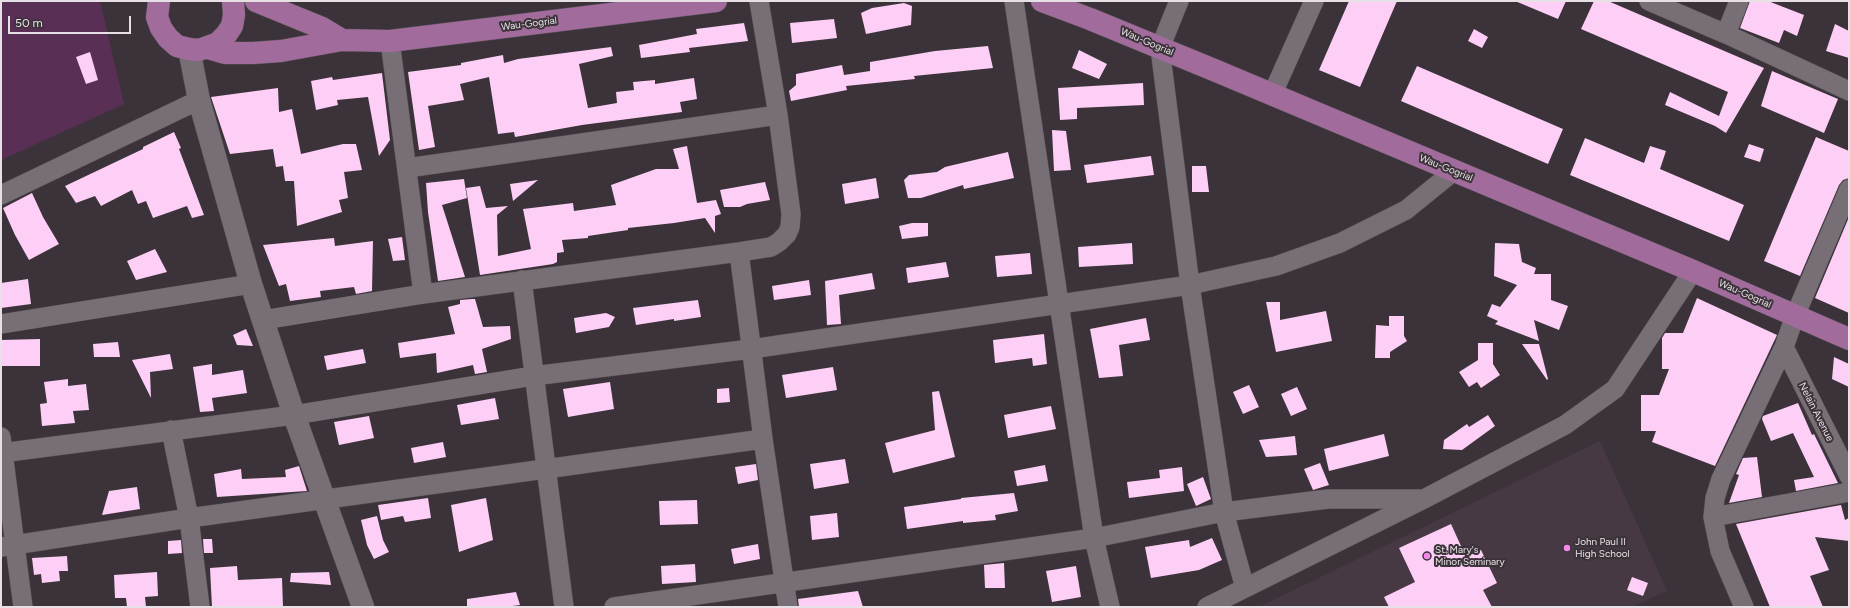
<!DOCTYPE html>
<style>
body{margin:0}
#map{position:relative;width:1850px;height:608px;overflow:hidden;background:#3b3339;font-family:Figtree,sans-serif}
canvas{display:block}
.frame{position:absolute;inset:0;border:2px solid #e7e1e6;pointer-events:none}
.scale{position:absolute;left:8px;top:16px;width:123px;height:18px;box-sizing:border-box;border:2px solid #e7e1e6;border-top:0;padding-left:5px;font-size:12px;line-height:14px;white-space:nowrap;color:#e7e1e6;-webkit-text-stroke:3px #3b3339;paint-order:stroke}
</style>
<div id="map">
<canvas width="1850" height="608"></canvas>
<div class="frame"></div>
<div class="scale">50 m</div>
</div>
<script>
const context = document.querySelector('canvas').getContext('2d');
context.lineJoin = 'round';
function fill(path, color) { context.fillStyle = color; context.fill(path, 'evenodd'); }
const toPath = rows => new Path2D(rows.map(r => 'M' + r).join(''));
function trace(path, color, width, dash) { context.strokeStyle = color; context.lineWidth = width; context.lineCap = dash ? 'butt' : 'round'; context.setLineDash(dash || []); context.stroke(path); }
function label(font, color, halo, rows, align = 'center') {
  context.font = font + ' Figtree,sans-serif'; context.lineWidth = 4; context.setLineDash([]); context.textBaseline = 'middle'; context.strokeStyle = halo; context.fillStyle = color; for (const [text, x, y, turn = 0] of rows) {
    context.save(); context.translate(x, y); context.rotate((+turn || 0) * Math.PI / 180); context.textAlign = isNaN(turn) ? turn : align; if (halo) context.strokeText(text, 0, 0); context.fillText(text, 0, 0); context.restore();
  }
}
const built = toPath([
 [1600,441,1667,591,1632,607,1259,607]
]);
const green = toPath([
 [1,1,100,1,124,104,1,160]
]);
const building = toPath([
 [1349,1,1397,1,1360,87,1319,70],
 [1515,1,1566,1,1558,19],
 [1594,1,1608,1,1764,68,1726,133,1715,126,1665,105,1670,92,1719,116,1728,92,1581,29],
 [1750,1,1768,1,1804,15,1797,36,1784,30,1779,43,1740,28],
 [904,3,912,6,911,25,866,34,861,13,872,8],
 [834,19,837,38,792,43,790,23],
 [744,23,748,41,689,48,690,52,641,58,639,45,697,34,696,29],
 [1835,24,1849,31,1849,58,1826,51],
 [1474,29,1488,37,1482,48,1468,41],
 [988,46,993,68,914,76,915,79,846,86,847,90,791,101,789,91,796,85,796,74,842,65,844,75,870,71,870,62,935,51],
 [611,47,613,56,579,64,588,108,617,103,616,92,634,90,633,82,655,80,655,84,694,78,697,99,680,102,682,112,582,125,515,137,514,132,498,134,489,77,460,84,464,100,428,106,435,147,419,150,408,72,461,65,461,63,503,55,504,63,518,59],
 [1079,50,1107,64,1099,79,1072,68],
 [90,52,98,80,86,84,76,57],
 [1417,66,1563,129,1548,164,1401,101],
 [1772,71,1838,99,1824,133,1761,106],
 [382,73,390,140,379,156,368,97,337,100,338,105,316,110,311,81,332,77,333,80],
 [1143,83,1144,105,1077,108,1077,119,1060,120,1058,88],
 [278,88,279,112,292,109,301,154,343,144,356,144,362,170,344,172,348,198,339,200,342,212,297,226,294,181,285,181,283,166,276,167,273,149,230,154,211,97],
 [1052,130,1066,131,1071,170,1054,171],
 [174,132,181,148,179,149,204,215,192,218,187,206,153,218,146,201,138,204,132,190,101,206,95,196,76,203,65,186,143,149,143,147],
 [1816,137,1849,151,1849,178,1843,180,1839,185,1800,276,1764,261],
 [1585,138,1644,163,1650,146,1666,151,1660,169,1744,205,1729,241,1570,175],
 [1749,144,1764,149,1760,162,1744,157],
 [687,146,697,203,716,200,721,214,715,216,715,233,705,218,674,223,628,228,628,230,588,236,588,238,562,240,564,252,557,253,557,262,553,264,480,275,466,188,480,186,486,208,508,206,497,215,498,256,531,249,523,209,573,203,574,211,616,205,611,185,656,169,679,169,673,149],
 [1008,152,1014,178,964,189,963,185,921,198,908,198,904,180,909,175,937,172,945,167],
 [1151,156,1154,175,1087,183,1084,165],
 [1192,166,1206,166,1209,192,1192,192],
 [876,178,879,198,845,204,842,184],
 [464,179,467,198,442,205,465,277,438,281,428,212,426,183],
 [538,180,513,201,510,184],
 [765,182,770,200,747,204,740,207,724,207,720,190],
 [32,193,43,217,59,244,29,260,15,235,3,208],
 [1849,217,1849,313,1815,298],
 [912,223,928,223,928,236,902,239,899,226],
 [402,237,405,260,393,261,388,239],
 [334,238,335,246,373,241,372,291,356,294,354,287,320,291,321,297,290,301,286,284,279,286,263,245],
 [1132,243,1133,264,1079,267,1078,247],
 [1495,243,1519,244,1522,262,1536,268,1534,274,1551,274,1551,300,1568,306,1559,330,1534,320,1539,341,1495,324,1498,321,1487,316,1492,304,1500,307,1517,285,1494,276],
 [155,249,167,272,136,280,127,261],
 [1030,253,1032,274,997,277,995,256],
 [946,262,949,277,908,283,906,268],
 [872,273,875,289,839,295,841,324,827,325,825,281],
 [28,279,31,304,1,308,1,283],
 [809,280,811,295,774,300,772,286],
 [1697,298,1777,335,1715,466,1652,442,1656,431,1641,431,1641,395,1659,395,1669,369,1662,369,1662,338,1665,333,1683,333],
 [472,299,475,299,483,327,510,326,511,339,482,349,487,372,475,374,473,365,437,373,436,353,400,358,398,343,455,334,448,307,460,304,460,300],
 [698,300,701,317,674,321,674,319,636,325,633,308],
 [1266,302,1280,302,1280,320,1326,311,1332,341,1276,352],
 [606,313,615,317,609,327,576,333,574,318],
 [1389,316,1404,316,1404,336,1407,341,1390,352,1390,358,1375,358,1376,325,1389,326],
 [1146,318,1150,340,1119,345,1123,376,1099,378,1090,329],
 [246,329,253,346,237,345,233,335],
 [1044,334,1047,364,1033,366,1032,358,995,363,993,340],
 [40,339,40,366,1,366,1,340],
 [118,342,120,357,94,357,93,344],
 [1478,343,1493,343,1493,364,1500,375,1481,388,1477,382,1469,387,1459,372,1478,360],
 [1522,344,1539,344,1548,379,1547,380],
 [363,349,366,363,327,370,324,356],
 [170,354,173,369,150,372,151,398,132,360],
 [1834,357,1849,364,1849,387,1832,379],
 [212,364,212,375,243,370,247,393,212,398,214,411,200,412,193,367],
 [833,367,837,390,786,398,782,375],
 [68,379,68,386,86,384,89,410,73,411,75,423,42,426,40,404,47,403,44,382],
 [610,382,614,409,568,417,563,389],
 [1249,385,1259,407,1243,414,1233,392],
 [1297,387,1307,409,1291,416,1281,394],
 [729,388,730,402,717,403,717,389],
 [939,391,955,457,893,473,885,443,935,430,932,392],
 [495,398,499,419,461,425,457,405],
 [1798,403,1812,435,1814,434,1838,483,1796,491,1794,480,1814,477,1793,433,1771,441,1762,419,1763,416],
 [1051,406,1056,429,1008,438,1004,415],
 [1488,415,1495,426,1462,450,1443,449,1444,440,1467,424,1469,427],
 [369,416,374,438,339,445,334,422],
 [1384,434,1389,456,1329,471,1324,449],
 [1295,436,1297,455,1266,457,1259,440],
 [443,442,446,457,414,463,411,448],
 [1757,457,1762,497,1729,503,1739,475,1736,474,1743,458],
 [845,459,849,483,814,489,810,464],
 [1320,463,1329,485,1313,490,1304,469],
 [756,464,758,480,738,484,735,467],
 [1045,465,1048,481,1017,486,1014,471],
 [299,466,307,491,217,497,214,474,241,469,242,479,286,477,285,470],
 [1182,467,1184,491,1129,498,1127,482,1160,478,1159,470],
 [1203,477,1211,499,1196,506,1187,484],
 [137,487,140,509,102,515,109,491],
 [1014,493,1018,511,995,515,996,520,963,523,963,521,907,529,904,507,961,499,961,498],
 [428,498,431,518,405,522,403,516,381,520,378,505],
 [486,498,493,540,459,552,451,505],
 [697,500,698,524,660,525,659,501],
 [1841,505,1845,520,1849,518,1849,541,1815,537,1829,570,1810,576,1823,607,1770,607,1736,524],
 [837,513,839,537,812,540,810,516],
 [377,516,383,540,389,552,374,559,367,545,361,520],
 [1451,524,1466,557,1481,550,1497,583,1483,590,1492,607,1389,607,1384,597,1415,582,1399,548],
 [1212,538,1222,560,1199,570,1151,578,1145,547,1189,540,1190,547],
 [203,539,212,539,213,553,204,553],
 [181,540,182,553,168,554,168,541],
 [758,544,760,559,734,564,731,549],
 [67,556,68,571,59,571,60,581,42,583,41,574,34,575,32,558],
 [1004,563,1005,588,985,588,984,565],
 [695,564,696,582,662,584,661,566],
 [237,566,238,580,282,578,283,607,212,607,210,568],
 [1076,566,1081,597,1052,602,1046,571],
 [157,572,158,596,145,597,146,607,127,607,126,598,115,598,114,575],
 [329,572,331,585,290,582,291,573],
 [1632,577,1648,583,1643,596,1627,590],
 [858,591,863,607,799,607,798,599],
 [516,592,520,605,505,607,467,607,467,599]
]);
const minor = toPath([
 [1014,1,1094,538,1110,607],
 [1179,1,1160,48,1190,285,1224,512,1245,588],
 [1649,1,1726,34,1849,91],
 [1726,34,1739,1],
 [390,41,423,294],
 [1272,95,1314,1],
 [407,168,778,115],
 [1,195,199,100],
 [739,252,763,439,788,607],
 [522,280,564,607],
 [263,320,423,294,739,252,771,247,779,242,787,234,790,227,791,214,778,115,759,1],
 [1,324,251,284],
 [1784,347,1849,476],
 [171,430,189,518,200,607],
 [1,437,23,607],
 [1,453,294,415,533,376,751,349,1190,285,1276,266,1340,243,1406,210,1454,171],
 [1713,517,1849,492],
 [1,547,189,518,763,439],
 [614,607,1094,538,1224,512,1328,499,1424,499],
 [1207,607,1424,499,1565,425,1615,389,1693,271],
 [1744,607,1720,551,1713,517,1715,498,1721,479,1784,347,1795,316,1849,189]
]);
const secondary = toPath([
 [189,49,199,100,251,284,294,415,363,607]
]);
const primary = toPath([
 [159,1,157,17,161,28,168,38,177,46,189,49,199,50,218,43,226,35,232,26,234,15,233,1],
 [256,1,322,28,342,40],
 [1042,1,1090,19,1214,70,1693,271,1849,339],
 [208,48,225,53,253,53,281,51,342,40,390,41,716,1]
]);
const markers = [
 [1567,548,4,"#f788eb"],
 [1427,556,4,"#f788eb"]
];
const streetNames = [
 ["Wau-Gogrial",529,24,-7],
 ["Wau-Gogrial",1147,42,23],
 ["Wau-Gogrial",1446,168,22],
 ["Wau-Gogrial",1745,294,24],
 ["Nelain Avenue",1816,412,63]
];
const poiNames = [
 ["John Paul II",1575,542],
 ["High School",1575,554],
 ["St. Mary's",1435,550],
 ["Minor Seminary",1435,562]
];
fill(built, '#473944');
fill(green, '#5a2f55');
fill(building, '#fdcff6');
trace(minor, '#595257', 20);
trace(secondary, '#595257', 23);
trace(primary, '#595257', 23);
trace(minor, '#786f76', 19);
trace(secondary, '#786f76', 22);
trace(primary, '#a16b9b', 22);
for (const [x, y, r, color] of markers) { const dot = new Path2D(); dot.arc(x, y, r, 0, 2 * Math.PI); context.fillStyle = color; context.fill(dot); trace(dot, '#3b3339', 1.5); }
label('10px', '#e7e1e6', '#3b3339', streetNames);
label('10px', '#e7e1e6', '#3b3339', poiNames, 'left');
</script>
